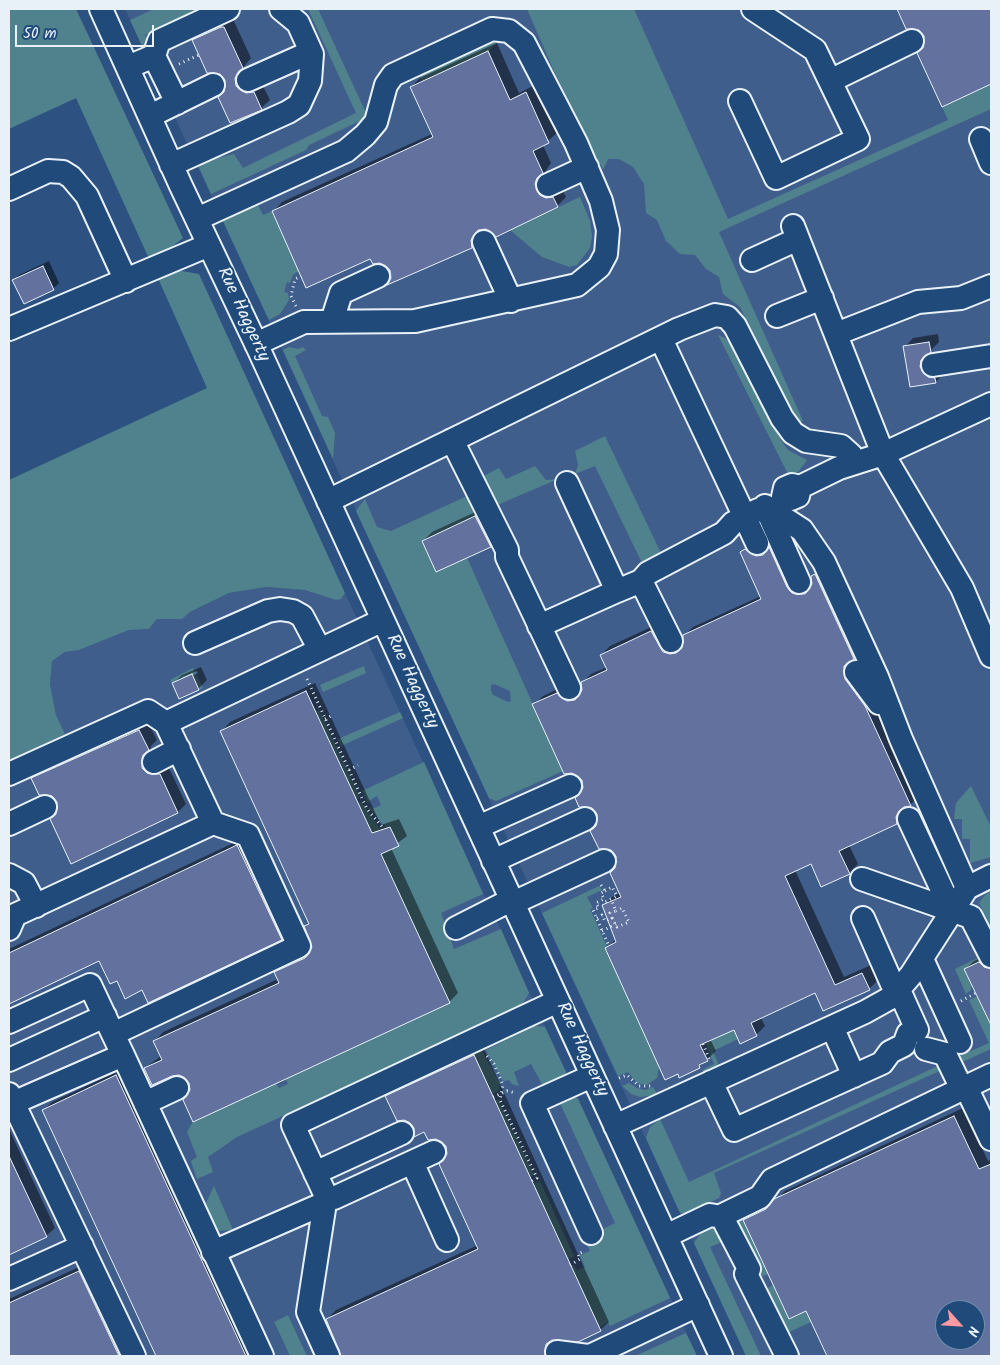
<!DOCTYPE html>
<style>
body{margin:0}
#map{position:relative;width:1000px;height:1365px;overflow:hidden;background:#2d5281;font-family:Kalam,sans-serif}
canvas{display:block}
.frame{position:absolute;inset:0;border:10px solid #e8f1f8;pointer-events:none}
.north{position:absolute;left:935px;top:1300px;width:50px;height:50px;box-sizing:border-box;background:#1f4a7a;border:1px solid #6f8dac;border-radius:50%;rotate:116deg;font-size:14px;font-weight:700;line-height:20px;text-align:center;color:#e8f1f8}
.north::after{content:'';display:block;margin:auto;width:18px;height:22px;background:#ff9aa2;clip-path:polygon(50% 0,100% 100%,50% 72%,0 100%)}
.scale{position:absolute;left:15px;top:25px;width:139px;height:22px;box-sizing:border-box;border:2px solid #e8f1f8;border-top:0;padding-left:6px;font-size:15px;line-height:18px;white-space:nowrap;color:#e8f1f8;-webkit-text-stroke:4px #1f4a7a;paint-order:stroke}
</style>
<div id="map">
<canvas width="1000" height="1365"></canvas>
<div class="frame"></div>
<div class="north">N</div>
<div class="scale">50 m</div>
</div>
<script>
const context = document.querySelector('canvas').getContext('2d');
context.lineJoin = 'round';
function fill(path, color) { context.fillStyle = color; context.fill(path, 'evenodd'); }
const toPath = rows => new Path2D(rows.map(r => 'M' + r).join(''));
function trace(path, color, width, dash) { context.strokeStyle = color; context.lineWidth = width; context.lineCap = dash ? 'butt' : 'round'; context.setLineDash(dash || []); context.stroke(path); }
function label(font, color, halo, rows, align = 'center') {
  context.font = font + ' Kalam,sans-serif'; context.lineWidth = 4; context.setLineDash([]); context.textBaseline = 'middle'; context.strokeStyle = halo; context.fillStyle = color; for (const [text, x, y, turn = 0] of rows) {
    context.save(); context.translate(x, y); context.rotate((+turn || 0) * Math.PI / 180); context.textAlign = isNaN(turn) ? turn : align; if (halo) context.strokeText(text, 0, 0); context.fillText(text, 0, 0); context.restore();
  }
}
const built = toPath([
 [125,9,991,9,991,1356,746,1356],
 [945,1310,975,1310,975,1340,945,1340],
 [266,587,306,590,336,600,341,599,345,593,697,1356,307,1356,288,1315,274,1323,290,1356,9,1356,9,728,65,734,56,715,50,684,52,661,65,652,79,650,129,630,149,629,157,619,182,619,190,612,229,593]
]);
const green = toPath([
 [9,9,76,9,183,238,151,263,76,98,9,129],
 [154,9,200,9,145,35,148,43,142,46,130,20],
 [308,9,318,9,367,115,364,119,309,145,306,150,211,194,197,163,234,154,243,168,356,113],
 [527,9,634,9,728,219,948,120,942,107,991,84,991,109,719,232,803,421,796,422,740,307,723,294,719,277,706,269,695,255,680,254,666,241,657,220,646,213,644,184,633,167,619,159,608,159,603,170,554,71],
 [492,43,497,43,488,51,422,81,419,75],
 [580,197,590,221,592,237,590,248,577,265,569,267,542,257,510,230],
 [257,203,263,215,272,211,299,271,293,275,290,283,287,282,284,292,288,293,289,300,280,314,269,320,222,219],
 [182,271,199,274,345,593,341,599,336,600,305,590,266,587,229,593,190,612,182,619,157,619,149,629,129,630,79,650,65,652,52,661,50,684,56,715,65,734,9,761,9,480,207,388,157,276,167,272],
 [718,335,725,338,734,347,782,442,788,450,807,460,793,479,791,480],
 [289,347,298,349,303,347,306,350,295,356,322,416,328,417,335,433,333,459,283,350],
 [605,436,661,553,642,563,595,466,575,474,578,465,575,451],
 [535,466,546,480,558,479,495,506,478,479,499,468,506,479],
 [467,496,483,512,422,541,436,572,467,558,563,771,496,801,489,798,356,511,365,499,377,527,391,531],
 [494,684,510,691,511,701,508,702,493,695,491,690,491,685],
 [364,666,366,673,323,692,320,685],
 [193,668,203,688,199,690,192,675,172,683,170,680],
 [319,710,360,797,356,799,316,711],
 [400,712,403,718,341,746,338,739],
 [424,762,483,894,441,913,454,949,501,929,529,993,523,1003,512,1011,237,1137,208,1157,213,1172,197,1179,191,1161,197,1157,187,1132,193,1122,276,1083,279,1088,288,1084,286,1079,449,1003,358,803,361,802,381,830,399,846,390,826,386,828,369,808,371,806,372,809,381,805,377,796,369,801,368,805,362,791],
 [971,786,991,827,991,857,970,863,970,839,962,839,962,819,954,819,956,803],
 [599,886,602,890,587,897,593,908,590,909,607,947,605,948,659,1065,657,1078,647,1085,637,1083,628,1072,618,1076,542,913],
 [991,891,991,927,979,903,985,895],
 [982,956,983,960,964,969,971,985,971,990,966,994,955,969],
 [978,996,991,1025,991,1049,958,1064,955,1058,989,1043,969,1000],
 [535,1026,545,1027,566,1072,563,1078,543,1086,531,1064,514,1072,519,1086,512,1084,509,1080,503,1081,486,1050],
 [734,1029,738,1039,713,1051,719,1066,704,1073,702,1070,714,1064,705,1043],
 [482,1051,500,1084,499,1091,492,1094,474,1055],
 [942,1064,944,1069,714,1173,721,1193,719,1198,686,1213,680,1213,646,1138,650,1127,660,1119,689,1182],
 [629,1083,637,1088,645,1090,653,1087,658,1095,640,1097,631,1094,622,1086],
 [573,1097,578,1099,670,1298,610,1326,608,1322,599,1328,571,1267,574,1265,577,1271,585,1267,580,1255,590,1251,587,1245,604,1238,601,1230,615,1223,560,1103],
 [498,1099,534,1175,530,1177,495,1101],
 [540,1181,574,1256,568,1260,533,1184],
 [214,1186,233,1230,217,1231,206,1203],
 [741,1215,768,1274,761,1277,734,1219],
 [716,1225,727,1240,710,1247,761,1356,746,1356,694,1243,703,1230],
 [773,1285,789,1319,806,1311,811,1322,787,1333,766,1289],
 [288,1315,307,1356,290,1356,274,1322],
 [686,1333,697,1356,635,1356]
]);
const shadow = toPath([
 [898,9,991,9,991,83,943,105,924,48,925,35,920,29,907,28],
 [233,19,251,58,243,68,245,77,262,84,270,100,261,108,225,92,226,79,194,40,202,32],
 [497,43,519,93,535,85,557,133,543,145,551,163,543,175,549,187,562,189,566,197,557,206,481,229,481,238,472,247,392,278,391,269,371,257,274,211,282,202,432,134,411,87,420,78],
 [49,261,59,283,53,289,14,281,19,275],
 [938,334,939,342,929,352,928,358,944,373,936,382,911,386,905,347,913,338],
 [484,508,499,537,490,546,423,541,432,532],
 [750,543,766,548,771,547,801,585,812,585,812,577,821,568,862,649,853,659,854,670,873,697,919,796,910,805,905,806,905,814,896,823,849,845,858,864,849,873,811,863,795,870,844,977,871,965,878,980,869,989,815,991,761,1018,765,1026,756,1035,734,1028,710,1039,716,1051,699,1067,607,948,616,939,604,906,612,897,620,893,616,868,617,856,597,826,598,814,584,788,583,780,534,705,543,696,566,685,577,693,582,692,582,683,591,674,607,667,601,655,610,646,660,623,679,646,684,645,684,636,693,627,761,596,742,552],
 [201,667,207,680,198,689,173,684,182,675],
 [197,671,198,673,182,680,182,677],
 [315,683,381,825,399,819,407,836,391,848,458,993,449,1002,191,1090,190,1082,186,1077,145,1068,161,1056,155,1041,163,1032,278,979,275,973,284,964,312,949,312,941,306,926,309,922,222,731,230,722],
 [148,722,157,740,151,746,150,759,168,766,186,804,178,812,57,814,58,801,33,779,41,770],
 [246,837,290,930,281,939,118,980,100,959,9,1002,9,949],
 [988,954,991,957,990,1019,965,969,974,961],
 [483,1047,609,1322,600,1330,552,1340,553,1347,544,1356,341,1356,341,1350,327,1319,336,1310,478,1245,447,1145,425,1130,415,1128,387,1097,395,1088],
 [125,1068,259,1356,157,1356,44,1110,52,1102],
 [963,1108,988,1161,991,1160,991,1356,828,1356,807,1309,745,1220,753,1211,775,1201,785,1191],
 [945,1310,975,1310,975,1340,945,1340],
 [9,1129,55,1228,46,1236,9,1254],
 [88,1263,127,1346,115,1356,9,1356,9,1299]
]);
const building = toPath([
 [897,9,991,9,991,84,942,107,917,53,923,48,924,36,919,30,906,29,897,9],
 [221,27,224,27,243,68,235,78,236,86,246,93,254,92,262,110,230,123,218,97,224,92,225,80,220,74,207,73,192,40,221,27],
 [488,51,510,100,526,92,549,143,533,151,543,173,537,178,535,184,540,195,546,198,553,197,558,207,496,237,486,229,478,230,471,240,472,248,387,285,391,278,390,270,380,263,373,264,370,259,306,288,272,211,433,137,410,87,488,51],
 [43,266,54,290,24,304,12,280,43,266],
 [929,342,931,352,921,360,920,367,928,377,935,378,936,383,910,387,903,346,929,342],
 [475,516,491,547,436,572,422,541,475,516],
 [769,547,787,587,792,593,805,594,812,584,811,576,815,574,854,659,844,666,845,679,865,706,911,806,904,807,899,811,896,817,897,824,839,851,850,874,821,887,811,864,785,876,835,985,862,973,870,990,823,1011,815,993,751,1023,757,1036,740,1044,734,1030,700,1045,708,1061,699,1065,700,1068,679,1078,678,1074,665,1080,605,948,616,942,602,905,621,897,610,873,615,868,616,856,611,850,599,849,590,831,596,826,597,814,592,808,579,807,575,798,583,788,582,780,572,773,564,774,532,704,557,693,567,701,575,700,582,690,581,682,607,670,600,655,651,631,663,652,670,654,676,653,682,648,683,635,761,599,740,552,745,549,756,556,763,555,769,547],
 [192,674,199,690,179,699,172,683,192,674],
 [306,691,372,833,390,827,399,846,381,854,450,1003,193,1122,183,1100,190,1090,189,1083,185,1078,179,1075,172,1076,152,1085,144,1068,162,1060,153,1041,279,983,274,972,305,958,312,947,304,926,309,924,220,731,306,691],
 [139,730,149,750,143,755,142,768,147,773,160,774,178,813,71,864,50,819,56,814,57,802,52,796,39,795,31,778,139,730],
 [237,845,282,940,148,1003,142,990,125,999,117,981,110,984,99,961,9,1004,9,953,237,845],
 [979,962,984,967,991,969,991,1025,964,969,979,962],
 [474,1055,601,1331,578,1342,552,1340,546,1344,545,1356,341,1356,326,1319,478,1249,439,1164,447,1154,446,1146,436,1139,428,1140,424,1132,414,1137,414,1128,410,1123,404,1120,397,1121,385,1096,474,1055],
 [116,1075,246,1356,156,1356,42,1110,116,1075],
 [954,1116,979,1169,991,1164,991,1356,827,1356,806,1311,789,1319,743,1220,766,1209,774,1199,954,1116],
 [945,1310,975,1310,975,1340,945,1340,945,1310],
 [9,1156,47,1237,9,1255,9,1156],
 [79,1271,119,1356,9,1356,9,1303,79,1271]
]);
const path = toPath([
 [179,64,199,55],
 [296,306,291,296,295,279,301,276],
 [307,679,367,809,384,829],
 [325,719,333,715],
 [349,770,358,765],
 [601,885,605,891,601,893,604,899,596,903,599,908,593,910,609,946],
 [605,891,612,887,617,896,611,899],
 [597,918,602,915,605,921,612,918,610,913,616,911,611,899,605,902,604,899],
 [612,918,617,927,629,922,622,908,616,911],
 [602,931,616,924],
 [961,1001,976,993],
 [703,1044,710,1061],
 [487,1056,494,1064,503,1085,500,1100,537,1178,532,1181],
 [619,1078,627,1075,639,1086,651,1086],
 [493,1097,507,1091,516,1093],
 [570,1265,580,1259,578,1254,585,1251]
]);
const minor = toPath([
 [101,9,181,186,259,350,721,1356],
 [154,56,177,103],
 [128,67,154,56,159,41,228,9],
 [248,80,311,52],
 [830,81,912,41],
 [740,101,776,178,858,139,815,50,753,9],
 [150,116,213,85],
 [981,139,991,163],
 [171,165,288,112,299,105,310,81,312,54,298,23,281,9],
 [548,185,587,167],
 [9,189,48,171,63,172,71,177,87,196,126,281],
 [197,219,346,151,365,135,376,122,386,85,393,75,492,29,509,31,524,43,576,143,601,201,608,230,606,254,599,267,577,285,415,321,304,322,256,344],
 [793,226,883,454,839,468,800,487,792,485,785,488,783,497,791,499,798,496,800,487],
 [484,242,511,301],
 [752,260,798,239],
 [777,316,822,298],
 [332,321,341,293,378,276],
 [9,329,209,245],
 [836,334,918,302,961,298,991,286],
 [661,339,757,543],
 [933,365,991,356],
 [991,404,883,454,962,588,991,656],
 [452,440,507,550,507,557,569,688],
 [328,501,679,329,715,315,727,317,735,326,782,418,793,433,806,441,841,446,851,455,854,462],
 [765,506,799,582],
 [641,581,671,641],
 [617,591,641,581,648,573,724,533,733,523,758,510],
 [539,626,617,591,567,483],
 [195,643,268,611,280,609,293,611,302,616,320,650],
 [856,672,879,703],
 [154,762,179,749],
 [9,774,148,711,166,723],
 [909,819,952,911],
 [9,824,45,807],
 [478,827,570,786],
 [493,861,585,819],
 [9,875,24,883,36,906],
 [862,879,971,917,991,956],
 [967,888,991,876],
 [513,903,604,861],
 [863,918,896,993],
 [456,928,511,900],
 [9,929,15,915,213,823,166,723,383,620],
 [922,959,960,1042],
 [9,1022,90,985,113,1034],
 [832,1027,854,1076],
 [926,1049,945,1054,962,1089],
 [123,1055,262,1356],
 [9,1060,105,1016],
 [711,1082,734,1130,882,1063,890,1052,904,1045,908,1034,917,1030,899,990],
 [966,1087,991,1139],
 [9,1094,134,1356],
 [13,1103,123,1055,113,1034,299,946,248,835,213,823],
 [145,1103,177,1088],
 [615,1126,865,1012,892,997,911,975,967,888,901,739,877,677,824,562,802,530,765,506],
 [412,1162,447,1240],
 [315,1173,402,1133],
 [326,1196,334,1198,434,1152],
 [721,1216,760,1197,772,1180,991,1075],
 [591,1233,532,1103,592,1076],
 [666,1236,710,1215,722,1217,749,1269,746,1274,787,1356],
 [213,1252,325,1203],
 [9,1279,82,1246],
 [557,1352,588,1356],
 [328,1356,308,1312,326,1196,293,1125,558,1001],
 [590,1356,698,1305]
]);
const streetNames = [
 ["Rue Haggerty",242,315,65],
 ["Rue Haggerty",411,682,65],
 ["Rue Haggerty",581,1050,65]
];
fill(built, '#405e8c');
fill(green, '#50828e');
fill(shadow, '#0007');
fill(building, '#63719f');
trace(building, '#e8f1f8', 1);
trace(minor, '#e8f1f8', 26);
trace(path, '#e8f1f8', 3, [1, 4]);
trace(minor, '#1f4a7a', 22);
label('18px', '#e8f1f8', '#1f4a7a', streetNames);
</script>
